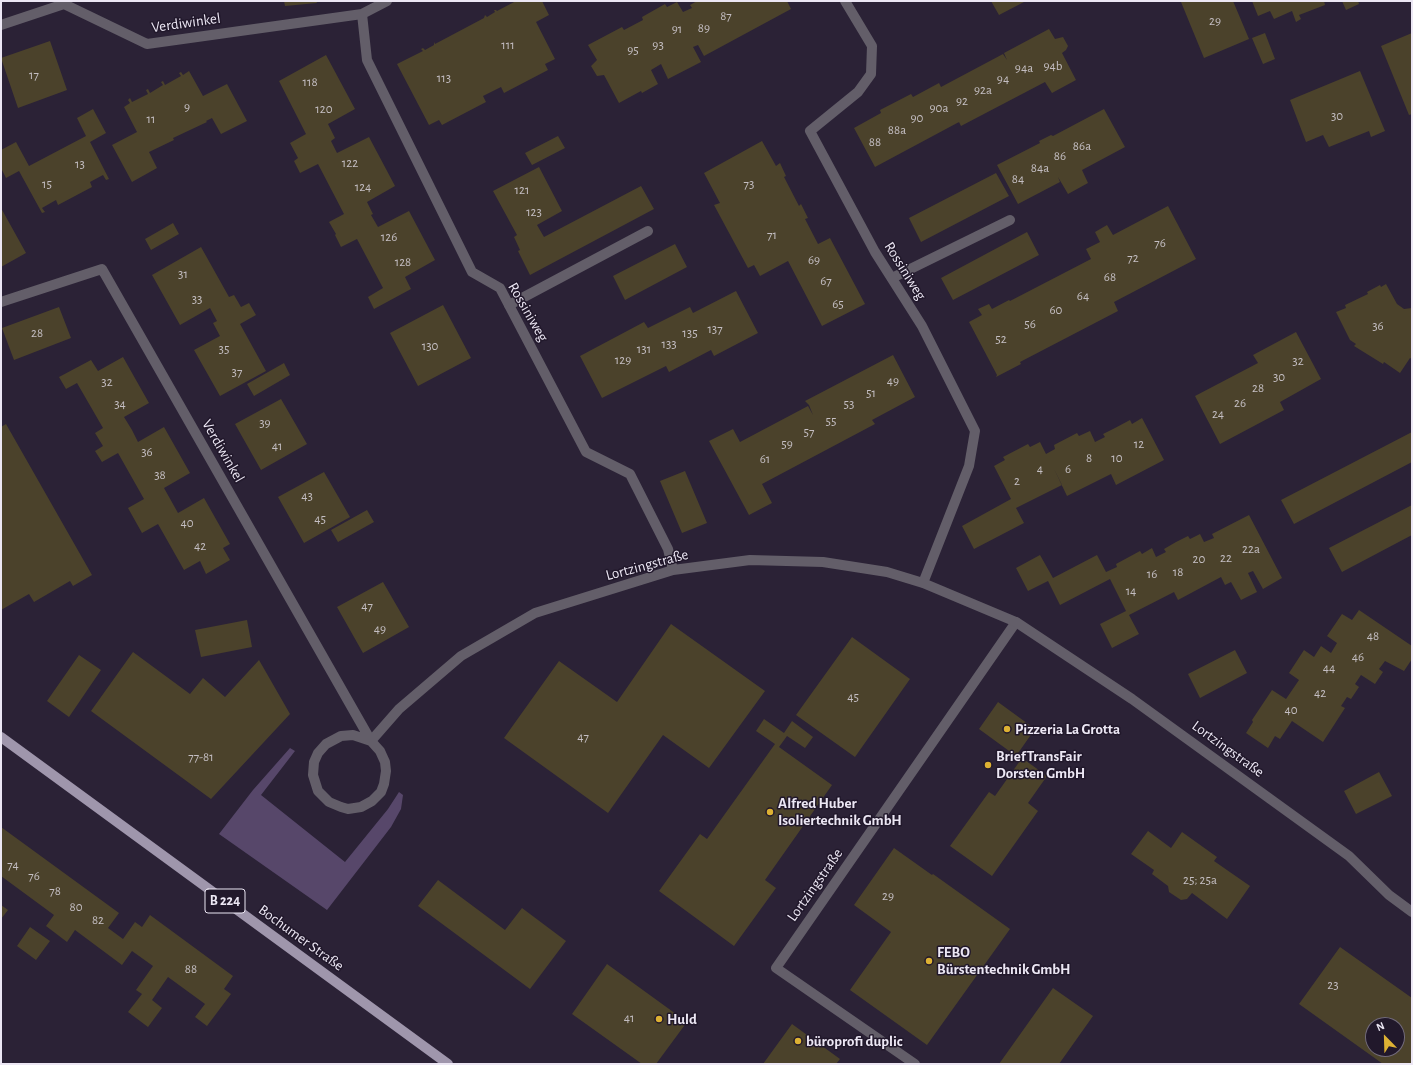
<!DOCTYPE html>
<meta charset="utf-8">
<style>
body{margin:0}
#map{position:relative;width:1413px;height:1065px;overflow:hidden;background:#2b2236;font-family:"Alegreya Sans",sans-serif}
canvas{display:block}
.frame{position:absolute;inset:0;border:2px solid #ece7f4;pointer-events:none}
.north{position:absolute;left:1365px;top:1017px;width:40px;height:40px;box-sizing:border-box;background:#21182b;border:1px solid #726b7b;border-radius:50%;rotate:337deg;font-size:11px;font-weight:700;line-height:16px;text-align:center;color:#ece7f4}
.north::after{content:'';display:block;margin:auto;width:14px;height:18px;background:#ddb133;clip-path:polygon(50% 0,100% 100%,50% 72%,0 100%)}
</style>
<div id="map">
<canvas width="1413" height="1065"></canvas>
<div class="frame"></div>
<div class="north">N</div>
</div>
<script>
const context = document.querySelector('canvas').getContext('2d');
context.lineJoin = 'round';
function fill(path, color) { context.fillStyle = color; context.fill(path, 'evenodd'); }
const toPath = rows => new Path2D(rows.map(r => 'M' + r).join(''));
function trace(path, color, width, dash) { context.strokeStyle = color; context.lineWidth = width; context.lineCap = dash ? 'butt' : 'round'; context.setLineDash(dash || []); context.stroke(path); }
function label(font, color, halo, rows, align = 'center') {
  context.font = font + ' "Alegreya Sans",sans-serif'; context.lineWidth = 3; context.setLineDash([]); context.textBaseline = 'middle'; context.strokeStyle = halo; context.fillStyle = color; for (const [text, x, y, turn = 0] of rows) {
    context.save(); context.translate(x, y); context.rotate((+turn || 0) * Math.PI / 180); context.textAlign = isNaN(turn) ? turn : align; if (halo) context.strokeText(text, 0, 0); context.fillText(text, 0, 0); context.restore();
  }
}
const green = toPath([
 [290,748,295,751,261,795,345,862,388,809,399,792,403,795,401,809,391,827,327,910,219,834,253,790]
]);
const building = toPath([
 [284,1,316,1,317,3,285,6],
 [516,1,542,1,549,15,536,22,555,59,545,64,548,70,504,93,501,87,483,96,486,102,442,125,439,120,429,125,397,64,423,51,421,49,423,48,425,50,434,45,434,42,435,44,484,18,485,15,487,17,495,12,494,10,496,10,497,11],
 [697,1,787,1,791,9,704,56,698,45,693,47,701,62,668,79,661,64,651,70,658,84,642,93,641,91,619,103,604,75,597,76,591,66,597,60,588,45,622,27,624,30,643,20,642,17,665,4,667,7,677,2,683,12,692,8,690,5],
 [991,1,1023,1,1024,2,999,15],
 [1183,1,1233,1,1249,39,1204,58,1181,2],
 [1252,1,1324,1,1325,5,1299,15,1301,19,1296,22,1292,11,1274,19,1270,11,1258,16],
 [1342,1,1358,1,1359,4,1346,10],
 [1049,29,1055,39,1063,37,1068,46,1066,50,1062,53,1076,80,1052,93,1045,82,961,126,956,116,959,122,875,167,854,128,881,113,880,110,911,94,913,97,939,83,941,87,1003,54,1007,60,1004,53],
 [1265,33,1275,59,1263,64,1252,38],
 [1412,33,1412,114,1409,115,1381,46],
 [50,41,67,90,18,108,1,58],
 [326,55,355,109,328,124,335,138,331,141,337,153,369,137,395,186,367,202,373,214,371,215,378,227,409,211,435,260,405,277,411,289,374,309,368,297,383,288,357,239,341,247,335,235,336,234,329,222,344,214,318,164,300,173,294,161,298,158,290,143,306,134,279,81],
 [189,71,203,96,227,84,247,121,221,134,212,118,206,121,207,122,173,138,174,140,149,152,157,168,132,182,112,145,137,132,124,107,130,103,128,100,130,98,132,102,148,94,146,90,148,89,150,93,163,85,161,82,163,81,165,85,181,76,179,73,181,72,183,75],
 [1360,71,1385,131,1371,137,1369,131,1329,147,1323,135,1306,142,1290,100],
 [93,109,106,133,90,142,109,179,106,180,103,175,90,182,92,187,58,205,56,200,42,208,45,212,42,213,19,171,6,178,1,168,1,150,16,142,29,166,86,136,77,118],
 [1104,109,1125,147,1082,170,1088,183,1068,194,1058,177,1060,182,1018,204,997,165,1040,143,1039,141,1051,135,1053,136],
 [558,136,565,148,532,165,525,153],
 [762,141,776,166,780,163,786,176,784,177,799,206,801,204,808,218,805,219,818,244,830,238,865,304,822,326,788,261,760,276,754,265,748,268,714,205,720,203,704,173],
 [539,167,562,211,537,225,544,237,641,186,654,209,530,275,518,251,520,250,514,237,517,235,493,191],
 [996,173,1009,196,921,242,909,218],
 [1168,206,1196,259,1114,302,1118,311,1020,362,1021,364,996,377,997,375,969,322,982,315,978,309,989,304,992,309,1009,300,1010,301,1091,259,1086,249,1100,242,1095,232,1107,225,1113,235],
 [1,208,26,253,1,267],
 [173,223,179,234,151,250,145,239],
 [1027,232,1039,255,953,300,941,278],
 [675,244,687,267,625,300,613,276],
 [201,247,229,297,234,295,241,307,249,303,256,315,240,324,266,371,220,396,194,350,220,336,213,323,217,321,210,308,180,325,152,275],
 [1386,284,1397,304,1404,309,1412,308,1412,359,1410,358,1400,373,1384,362,1383,364,1354,346,1356,344,1350,340,1336,312,1346,308,1345,305,1368,294,1367,292,1380,285,1381,287],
 [736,291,758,333,714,356,711,350,669,372,666,366,602,398,580,356,644,322,648,328,690,307,693,313],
 [443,305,471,358,418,386,390,333],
 [59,307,71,338,14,360,2,328],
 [1296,332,1321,379,1280,402,1284,410,1220,444,1195,396,1258,363,1253,355],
 [893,355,915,397,872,420,875,424,762,484,772,503,749,515,709,441,733,429,740,442,808,406,813,415,809,405,805,401],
 [123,357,149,403,124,417,132,430,138,442,164,427,190,473,164,488,178,513,204,498,230,544,223,548,230,560,206,574,200,561,184,570,158,524,142,533,128,508,144,499,118,453,102,462,95,451,103,446,95,433,103,428,77,383,66,389,59,377,91,360,98,371],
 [284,363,290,375,254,396,247,384],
 [281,399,307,444,261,470,235,424],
 [1142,418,1164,460,1116,485,1111,474,1067,496,1054,469,1062,485,1016,508,1024,523,974,549,962,526,1011,499,994,466,1005,460,1003,457,1028,444,1030,447,1040,442,1046,454,1055,449,1054,445,1077,433,1079,436,1090,431,1095,442,1105,437,1103,434,1115,428,1130,420,1132,424],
 [6,424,92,575,73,586,70,581,34,602,29,594,1,610,1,427],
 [1412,432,1412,462,1294,524,1281,500],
 [685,471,707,523,682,533,660,481],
 [324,472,350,517,304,543,278,497],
 [1412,505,1412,535,1342,572,1329,548],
 [367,510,374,522,338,542,331,530],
 [1249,515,1282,578,1263,589,1253,571,1248,573,1257,592,1241,600,1231,582,1225,585,1221,577,1178,600,1174,592,1129,615,1139,634,1112,648,1100,624,1126,611,1110,579,1060,605,1048,581,1028,591,1016,568,1040,555,1053,578,1097,555,1106,572,1117,567,1116,564,1140,551,1142,554,1152,548,1156,557,1166,552,1164,549,1176,542,1188,536,1190,539,1200,534,1204,542,1214,538,1212,534],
 [383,582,409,627,363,653,337,607],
 [1359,610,1412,646,1412,659,1404,671,1385,661,1379,669,1383,672,1375,684,1361,675,1355,684,1359,687,1351,699,1347,697,1341,706,1345,708,1323,742,1292,721,1280,739,1275,736,1268,748,1246,733,1253,722,1252,720,1272,690,1286,699,1299,680,1289,673,1304,650,1314,657,1321,646,1331,653,1337,643,1327,636,1342,614,1352,620],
 [247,620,252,647,201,657,195,630],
 [671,624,765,691,709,768,663,735,608,813,504,738,559,661,617,702],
 [852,637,910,679,855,757,796,715],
 [1235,650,1247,673,1200,698,1188,674],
 [133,652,190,694,203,678,225,697,259,660,290,714,211,799,91,711],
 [79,655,101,670,69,717,47,701],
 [998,702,1035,729,1016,756,979,729],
 [764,719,784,733,792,721,813,737,805,748,787,736,779,747,832,785,765,880,776,888,734,946,659,891,700,834,707,839,775,744,756,731],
 [1022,758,1047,776,1028,803,1038,811,992,876,950,846,989,792,995,796],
 [1379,772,1392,796,1356,814,1344,791],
 [1,827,119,913,108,928,123,939,135,922,142,927,150,915,233,976,224,989,231,994,207,1026,195,1017,205,1004,168,977,152,1000,162,1008,148,1027,128,1012,142,994,136,990,153,966,132,951,122,965,75,930,67,942,46,926,54,915,1,876],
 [1148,831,1171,848,1182,832,1217,857,1214,861,1250,886,1227,919,1192,893,1187,899,1181,900,1169,892,1168,886,1152,874,1154,870,1131,854],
 [894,848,932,875,933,874,1010,929,927,1045,850,990,891,932,854,905],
 [438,880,505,930,522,908,566,941,530,989,418,906],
 [1,905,8,910,1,919],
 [30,927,50,941,36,960,17,946],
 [1340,947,1412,998,1412,1064,1383,1064,1299,1004],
 [1373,1025,1397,1025,1397,1049,1373,1049],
 [607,964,687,1022,656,1064,642,1064,572,1014],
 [1053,988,1093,1016,1059,1064,999,1064],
 [792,1024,840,1059,836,1064,763,1064]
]);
const lane = toPath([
 [892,278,1010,220],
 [509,305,648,231],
 [915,1064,776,968,1016,622]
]);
const street = toPath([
 [845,1,872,46,871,74,858,92,810,131,875,252,922,326,975,431,969,466,923,583],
 [362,14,367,60,472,272,500,288,586,452,630,474,668,549,673,570],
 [1,25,64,4,147,44,362,14,387,1],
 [1,302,102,269,371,741,380,751,385,762,386,771,384,784,381,792,372,801,361,807,348,809,341,807,329,802,318,791,313,775,314,762,318,753,326,744,341,736,353,735,371,741],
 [371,741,399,709,461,656,535,613,673,570,750,560,823,562,887,572,923,583,1016,622,1132,699,1349,856,1389,895,1412,912]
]);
const primary = toPath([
 [1,737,448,1064]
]);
const markers = [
 [1007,729,4,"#ddb133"],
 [988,765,4,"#ddb133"],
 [770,812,4,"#ddb133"],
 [929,961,4,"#ddb133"],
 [659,1019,4,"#ddb133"],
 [798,1041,4,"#ddb133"]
];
const numberNames = [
 ["87",726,16],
 ["29",1215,21],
 ["89",704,28],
 ["91",677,29],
 ["111",508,45],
 ["93",658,45],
 ["95",633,50],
 ["94b",1053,66],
 ["94a",1024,68],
 ["17",34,75],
 ["113",444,78],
 ["94",1003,79],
 ["118",310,82],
 ["92a",983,90],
 ["92",962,101],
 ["9",187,107],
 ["90a",939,108],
 ["120",324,109],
 ["30",1337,116],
 ["90",917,118],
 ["11",151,119],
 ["88a",897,130],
 ["88",875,142],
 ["86a",1082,146],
 ["86",1060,156],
 ["122",350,163],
 ["13",80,164],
 ["84a",1040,168],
 ["84",1018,179],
 ["15",47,184],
 ["73",749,184],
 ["124",363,187],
 ["121",522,190],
 ["123",534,212],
 ["71",772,235],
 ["126",389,237],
 ["76",1160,243],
 ["72",1133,258],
 ["69",814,260],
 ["128",403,262],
 ["31",183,274],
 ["68",1110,277],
 ["67",826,281],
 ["64",1083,296],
 ["33",197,299],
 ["65",838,304],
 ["60",1056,310],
 ["56",1030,324],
 ["36",1378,326],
 ["137",715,329],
 ["28",37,333],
 ["135",690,333],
 ["52",1001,339],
 ["133",669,344],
 ["130",430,346],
 ["35",224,349],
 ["131",644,349],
 ["129",623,360],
 ["32",1298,361],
 ["37",237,372],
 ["30",1279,377],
 ["49",893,381],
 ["32",107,382],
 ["28",1258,388],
 ["51",871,393],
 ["26",1240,403],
 ["34",120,404],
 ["53",849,404],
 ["24",1218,414],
 ["55",831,421],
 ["39",265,423],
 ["57",809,432],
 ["59",787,444],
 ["12",1139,444],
 ["41",277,446],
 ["36",147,452],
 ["8",1089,458],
 ["10",1117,458],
 ["61",765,459],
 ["4",1040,469],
 ["6",1068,469],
 ["38",160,475],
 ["2",1017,481],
 ["43",307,496],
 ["45",320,519],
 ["40",187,523],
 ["42",200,546],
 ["22a",1251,549],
 ["22",1226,558],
 ["20",1199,559],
 ["18",1178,572],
 ["16",1152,574],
 ["14",1131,591],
 ["47",367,606],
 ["49",380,629],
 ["48",1373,636],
 ["46",1358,657],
 ["44",1329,668],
 ["42",1320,693],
 ["45",853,697],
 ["40",1291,710],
 ["47",583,737],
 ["77-81",201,757],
 ["74",13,865],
 ["76",34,876],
 ["25; 25a",1200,880],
 ["78",55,891],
 ["29",888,896],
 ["80",76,907],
 ["82",98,920],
 ["88",191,969],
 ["23",1333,985],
 ["41",629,1018]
];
const shields = [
 [225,901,40]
];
const shieldNames = [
 ["B 224",225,901]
];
const streetNames = [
 ["Verdiwinkel",186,23,-8],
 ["Rossiniweg",905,271,58],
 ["Rossiniweg",528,312,60],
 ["Verdiwinkel",223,451,60],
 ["Lortzingstraße",647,565,-15],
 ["Lortzingstraße",1228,749,36],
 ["Lortzingstraße",815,885,-55],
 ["Bochumer Straße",301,938,36]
];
const poiNames = [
 ["Pizzeria La Grotta",1015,729],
 ["BriefTransFair",996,756],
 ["Dorsten GmbH",996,773],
 ["Alfred Huber",778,803],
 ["Isoliertechnik GmbH",778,820],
 ["FEBO",937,952],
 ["Bürstentechnik GmbH",937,969],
 ["Huld",667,1019],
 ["büroprofi duplic",806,1041]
];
fill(green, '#57476a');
fill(building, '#4b422b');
trace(lane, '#635e69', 10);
trace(street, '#635e69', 10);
trace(primary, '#9f96ac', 10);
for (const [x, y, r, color] of markers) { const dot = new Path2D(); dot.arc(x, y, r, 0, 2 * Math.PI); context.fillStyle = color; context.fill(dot); trace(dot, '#21182b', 1.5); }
label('13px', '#c4bec2', null, numberNames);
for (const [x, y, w] of shields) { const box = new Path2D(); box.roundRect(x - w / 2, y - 12, w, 24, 3); context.fillStyle = '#21182b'; context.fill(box); trace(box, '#ece7f4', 1); }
label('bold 14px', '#ece7f4', null, shieldNames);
label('15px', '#ece7f4', '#21182b', streetNames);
label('bold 15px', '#ece7f4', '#21182b', poiNames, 'left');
</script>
